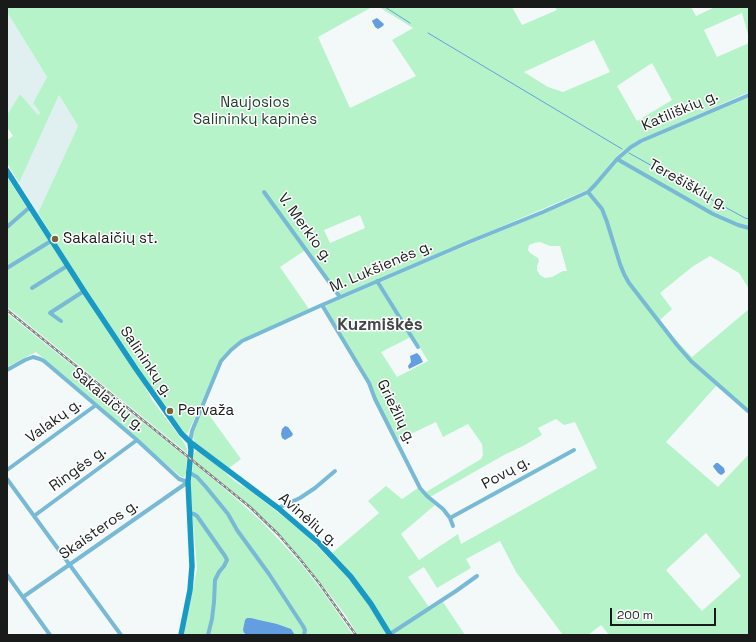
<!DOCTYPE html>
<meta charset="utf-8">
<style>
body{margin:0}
#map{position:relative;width:756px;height:642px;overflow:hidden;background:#f3f9f9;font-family:"Space Grotesk",sans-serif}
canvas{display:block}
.frame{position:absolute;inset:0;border:8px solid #191b1b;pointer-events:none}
.scale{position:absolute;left:610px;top:608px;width:106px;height:18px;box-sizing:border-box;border:2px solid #191b1b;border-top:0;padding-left:5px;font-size:12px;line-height:14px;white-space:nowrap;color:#191b1b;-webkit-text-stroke:3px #fff;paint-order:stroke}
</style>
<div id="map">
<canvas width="756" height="642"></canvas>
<div class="frame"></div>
<div class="scale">200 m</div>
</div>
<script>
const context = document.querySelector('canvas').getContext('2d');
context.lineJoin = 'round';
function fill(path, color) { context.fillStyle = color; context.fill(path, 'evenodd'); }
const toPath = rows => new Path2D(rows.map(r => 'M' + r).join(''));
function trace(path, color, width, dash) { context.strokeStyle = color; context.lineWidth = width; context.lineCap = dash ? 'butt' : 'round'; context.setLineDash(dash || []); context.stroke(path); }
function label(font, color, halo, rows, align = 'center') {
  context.font = font + ' "Space Grotesk",sans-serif'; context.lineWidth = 3; context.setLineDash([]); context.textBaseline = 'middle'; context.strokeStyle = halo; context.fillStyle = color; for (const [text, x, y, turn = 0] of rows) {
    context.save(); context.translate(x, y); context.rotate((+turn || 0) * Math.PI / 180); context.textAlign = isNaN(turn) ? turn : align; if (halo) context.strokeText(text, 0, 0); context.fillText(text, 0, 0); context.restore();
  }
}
const built = toPath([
 [7,12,47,77,33,103,40,113,38,115,20,94,7,115],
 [59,95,78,126,38,213,19,183]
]);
const green = toPath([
 [7,7,372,7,318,37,350,108,416,76,392,40,413,28,379,7,512,7,522,25,557,10,555,7,691,7,696,16,715,7,749,7,749,38,742,13,704,30,717,57,749,43,749,92,635,142,620,153,612,161,597,181,587,190,341,295,307,249,280,267,309,309,238,342,231,348,221,358,188,433,186,433,183,431,160,400,64,256,38,213,78,126,59,95,19,183,7,163,7,140,13,136,7,127,7,115,20,94,38,115,40,113,33,103,47,77,7,12],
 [594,40,610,72,563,92,548,87,524,72],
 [652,63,672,100,637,121,617,86],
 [360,215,365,228,330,243,324,230],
 [749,96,749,289,739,273,710,256,692,267,660,293,672,309,660,320,676,340,692,357,749,309,749,415,748,414,748,412,717,385,666,442,718,487,749,454,749,635,609,635,601,625,588,635,563,635,516,572,500,541,466,559,471,568,437,588,424,567,408,577,431,610,443,602,465,635,393,635,332,553,379,513,368,501,386,486,402,499,418,488,435,505,401,534,419,560,458,534,461,544,597,468,575,422,564,425,556,419,538,428,542,435,523,446,504,455,430,497,426,492,481,459,483,455,482,444,468,424,443,437,436,422,398,440,325,306,432,260,587,195,592,191,612,166,623,155,634,147,646,141],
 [540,242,550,246,560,246,567,271,563,271,552,277,545,278,540,275,537,270,537,266,539,261,538,258,530,253,528,250,529,245,534,243],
 [413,336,428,361,397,377,381,352],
 [706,533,741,576,702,611,666,570],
 [7,177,104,326,144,385,152,400,183,441,187,449,187,453,7,307],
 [7,313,187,458,186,474,184,477,183,477,180,476,36,352,7,367],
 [204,408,241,459,229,468,196,444,194,441,193,437,193,433],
 [197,451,199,451,223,470,231,478,239,484,248,489,284,517,307,536,321,550,354,584,382,625,387,635,358,635,346,616,328,592,292,548,281,536,268,522,240,497,193,459,194,453],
 [193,462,241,503,262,522,283,544,302,565,323,592,353,635,295,635,294,633,244,633,247,635,184,635,197,568,190,490]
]);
const water = toPath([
 [377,18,384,24,383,26,378,29,375,27,372,21,373,20],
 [417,353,420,356,423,362,409,369,408,366,411,362,410,356],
 [285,426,288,427,293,434,292,436,285,440,282,438,281,434,282,429],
 [716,463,718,463,724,468,725,472,723,474,721,475,718,473,714,468,713,466],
 [247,618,251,618,259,620,277,624,291,629,295,635,247,635,244,633,243,630,245,620]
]);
const stream = toPath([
 [385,7,410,23],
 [428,33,622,149],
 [629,153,654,167,659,168,660,172,667,176,670,175,674,179,745,218,749,219]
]);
const minor = toPath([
 [617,159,713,214,738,225,749,228],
 [264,192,340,297],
 [588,192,602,209,607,222,620,264,624,274,629,283,677,345,691,361,748,411],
 [7,227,30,207],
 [7,268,51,241],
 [377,281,418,347],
 [32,288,67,266],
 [322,305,369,383,375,399,420,488,427,496,443,509,450,518,453,526],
 [61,321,50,313,84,291],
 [7,370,25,360,33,357,40,359,44,361,137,440,179,479,188,482],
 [190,442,192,431,221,361,231,350,242,341,322,305,469,242,543,212,588,192,595,185,617,159,631,147,641,141,749,95],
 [7,470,96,405],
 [188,472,197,477,206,487,228,514,237,530,269,574,303,626,305,630,304,635],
 [7,479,121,635],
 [278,508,300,498,315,488,335,471],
 [189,513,194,514,197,516,225,556,227,560,224,566,219,572,215,580,214,602,212,619,208,635],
 [34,516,137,440],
 [450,518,574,450],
 [7,575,50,635],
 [23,597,188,482],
 [390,634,456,591,477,576]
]);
const secondary = toPath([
 [7,171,84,291,136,369,181,433,190,442,278,508,319,543,351,577,371,604,390,635],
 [181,635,190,590,192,566,188,482,191,450,190,442]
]);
const rail = toPath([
 [7,310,250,507,278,534,299,558,319,583,356,635]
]);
const markers = [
 [55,239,4,"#7d6435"],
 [170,411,4,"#7d6435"]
];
const parkNames = [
 ["Naujosios",255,103],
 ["Salininkų kapinės",255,120]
];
const streetNames = [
 ["Katiliškių g.",680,111,-23],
 ["Terešiškių g.",688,185,29],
 ["V. Merkio g.",305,228,54],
 ["M. Lukšienės g.",381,267,-23],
 ["Salininkų g.",146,362,56],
 ["Sakalaičių g.",108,400,40],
 ["Griežlių g.",396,412,64],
 ["Valakų g.",54,421,-36],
 ["Ringės g.",78,469,-36],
 ["Povų g.",506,473,-29],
 ["Avinėlių g.",308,520,41],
 ["Skaisteros g.",99,530,-35]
];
const poiNames = [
 ["Sakalaičių st.",63,239],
 ["Pervaža",178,411]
];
const quarterNames = [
 ["Kuzmiškės",380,325]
];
fill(built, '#e0eff0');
fill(green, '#b7f3c9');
fill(water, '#639fe0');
trace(stream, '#639fe0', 1);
trace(minor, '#78bad6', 4);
trace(secondary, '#199ac4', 5.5);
trace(rail, '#818585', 2.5);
trace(rail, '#fff', 1, [3]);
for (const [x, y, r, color] of markers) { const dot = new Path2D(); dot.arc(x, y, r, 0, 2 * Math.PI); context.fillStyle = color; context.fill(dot); trace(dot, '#fff', 1.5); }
label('15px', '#1a3e28', '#fff', parkNames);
label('15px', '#191b1b', '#fff', streetNames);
label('15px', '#191b1b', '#fff', poiNames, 'left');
label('bold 17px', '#424646', '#fff', quarterNames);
</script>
